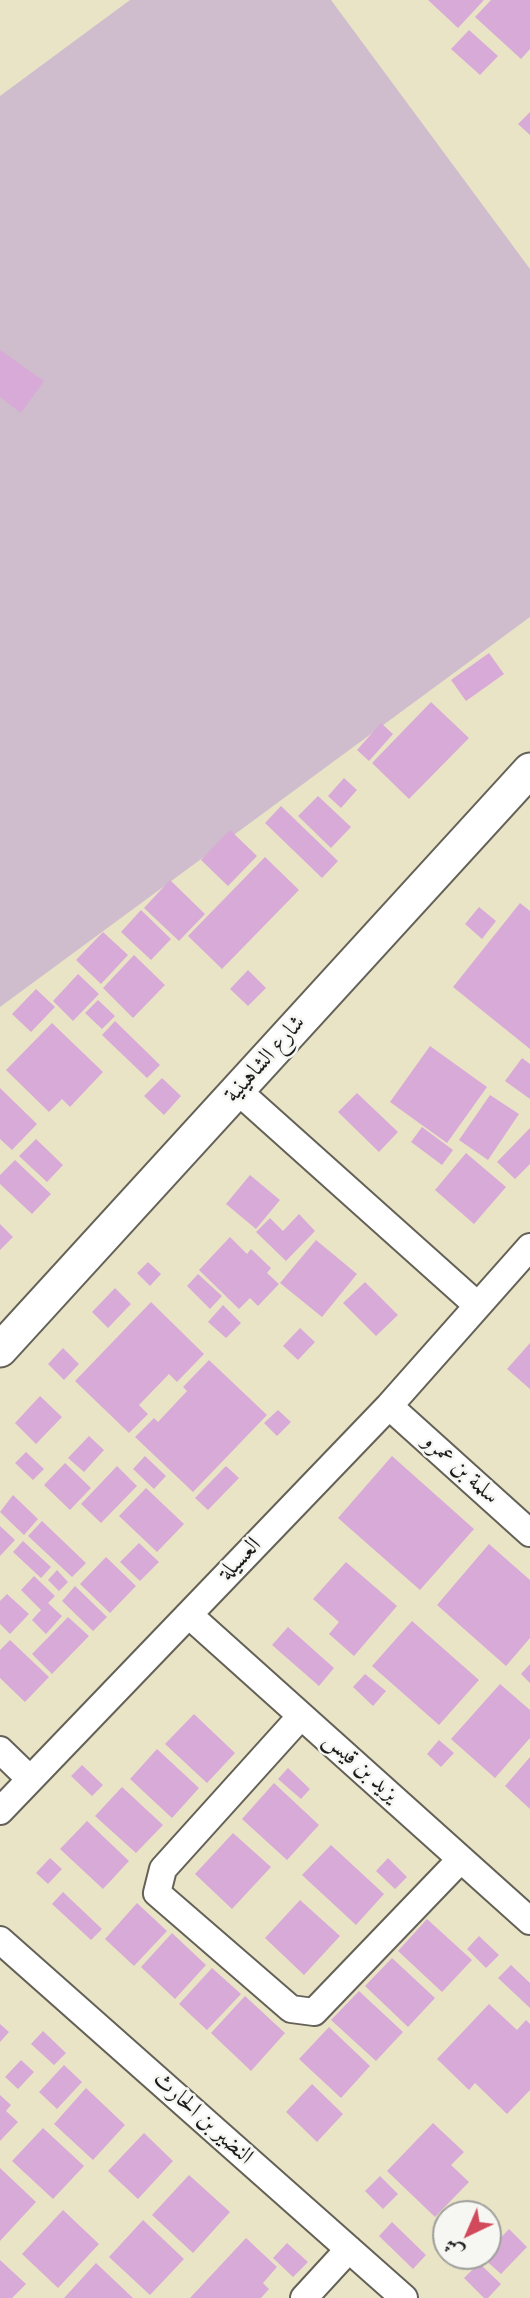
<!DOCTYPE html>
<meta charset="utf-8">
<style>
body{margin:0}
#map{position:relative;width:530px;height:2298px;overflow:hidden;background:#eae4c6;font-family:"IM FELL Double Pica",Amiri,serif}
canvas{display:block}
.north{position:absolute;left:432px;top:2200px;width:70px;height:70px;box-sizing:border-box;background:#f6f6f2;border:2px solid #9f9f9c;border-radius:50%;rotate:224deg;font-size:19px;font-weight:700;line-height:28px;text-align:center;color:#1c1c1c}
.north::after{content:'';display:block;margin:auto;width:24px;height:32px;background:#d1495b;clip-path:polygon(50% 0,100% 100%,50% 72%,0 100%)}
</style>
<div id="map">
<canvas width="530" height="2298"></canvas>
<div class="north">ش</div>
</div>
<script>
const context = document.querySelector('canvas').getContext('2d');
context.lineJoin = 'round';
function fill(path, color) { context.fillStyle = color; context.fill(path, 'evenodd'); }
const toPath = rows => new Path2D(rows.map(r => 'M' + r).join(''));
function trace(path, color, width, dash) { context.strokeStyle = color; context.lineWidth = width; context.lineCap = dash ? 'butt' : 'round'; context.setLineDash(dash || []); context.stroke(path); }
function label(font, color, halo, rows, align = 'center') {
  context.font = font + ' "IM FELL Double Pica",Amiri,serif'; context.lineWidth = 5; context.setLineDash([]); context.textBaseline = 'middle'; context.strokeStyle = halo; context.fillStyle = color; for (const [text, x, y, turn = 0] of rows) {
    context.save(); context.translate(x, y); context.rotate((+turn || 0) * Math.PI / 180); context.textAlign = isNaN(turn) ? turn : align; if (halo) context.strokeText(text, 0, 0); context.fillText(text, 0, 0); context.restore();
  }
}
const industrial = toPath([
 [130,0,331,0,530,269,530,617,0,1007,0,96]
]);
const building = toPath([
 [428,0,484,0,458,28],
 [491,0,530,0,530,49,521,59,475,17],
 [469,30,498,56,480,75,451,49],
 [530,112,530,135,518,124],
 [0,350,44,381,21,413,0,397],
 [489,653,504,674,466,701,451,680],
 [431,702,469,738,409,799,372,763],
 [381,723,393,734,369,761,357,750],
 [344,778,357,790,341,808,328,796],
 [318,796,351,827,331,848,298,816],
 [281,806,338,861,322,878,265,823],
 [230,830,257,856,228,886,201,860],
 [265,857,299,890,222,969,188,936],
 [170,880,205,914,179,941,144,908],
 [520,903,530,911,530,1049,453,987],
 [479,907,496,921,482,939,465,924],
 [141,910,171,939,151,960,121,932],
 [103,932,128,955,101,984,76,960],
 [134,955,165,985,133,1018,103,988],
 [248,970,266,988,248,1006,230,989],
 [78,974,99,994,73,1021,53,1001],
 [36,989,55,1007,31,1032,12,1014],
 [98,1000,115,1016,102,1029,85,1013],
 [115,1021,160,1065,147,1078,102,1035],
 [52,1023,103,1072,70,1107,62,1099,49,1112,6,1070],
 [430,1046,487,1087,447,1143,390,1102],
 [522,1058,530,1064,530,1099,505,1081],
 [162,1078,181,1096,164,1115,144,1096],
 [0,1088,37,1124,12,1150,0,1139],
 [357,1093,398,1132,379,1152,338,1112],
 [490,1095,519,1114,488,1160,459,1140],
 [422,1127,453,1150,442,1165,411,1142],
 [530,1128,530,1164,515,1179,497,1162],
 [36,1139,63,1165,47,1182,19,1156],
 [466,1153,506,1187,474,1224,435,1190],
 [15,1160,51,1194,32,1214,0,1184,0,1175],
 [250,1175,280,1200,256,1229,226,1204],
 [299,1214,315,1231,286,1261,256,1232,270,1218,283,1231],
 [0,1224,13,1237,0,1250],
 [230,1237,247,1254,251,1249,271,1268,267,1273,279,1284,258,1306,250,1298,239,1309,199,1270],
 [316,1240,357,1274,322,1317,280,1283],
 [148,1262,161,1274,150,1286,137,1273],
 [198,1274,222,1296,210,1309,187,1286],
 [365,1282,398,1315,376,1336,343,1303],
 [115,1288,131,1304,108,1328,92,1312],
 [151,1302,204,1354,177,1382,169,1374,139,1405,148,1414,129,1433,75,1381],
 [223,1305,241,1323,226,1338,208,1322],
 [300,1328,315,1342,298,1360,283,1346],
 [530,1343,530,1389,507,1369],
 [63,1348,79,1364,64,1380,48,1364],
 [209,1360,267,1415,193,1492,135,1437,154,1418,158,1422,187,1391,183,1387],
 [40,1396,62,1417,36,1444,15,1423],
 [278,1410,291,1422,277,1436,264,1423],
 [89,1436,104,1450,84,1472,68,1458],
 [26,1452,44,1469,33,1480,15,1463],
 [145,1456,166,1476,154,1489,133,1469],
 [392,1456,474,1529,420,1590,338,1518],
 [65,1463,91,1488,70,1510,44,1485],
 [117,1466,137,1486,101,1523,81,1504],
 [226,1466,239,1478,208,1510,195,1498],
 [146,1488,184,1524,157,1552,119,1516],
 [13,1495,38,1519,24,1535,0,1512],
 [42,1521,86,1563,72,1577,28,1536],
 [0,1526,15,1540,0,1556],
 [23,1541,51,1567,41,1578,13,1552],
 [139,1543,159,1562,140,1581,120,1562],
 [489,1544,530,1580,530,1638,506,1666,437,1605],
 [106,1557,136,1586,110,1613,80,1584],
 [346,1562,397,1606,354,1656,329,1634,339,1622,313,1599],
 [57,1570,68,1582,59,1591,48,1580],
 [34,1576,55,1596,48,1603,62,1616,46,1634,32,1620,41,1610,21,1590],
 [75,1586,107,1617,93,1631,62,1601],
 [7,1594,29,1614,10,1634,0,1624,0,1601],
 [68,1617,89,1636,52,1674,32,1654],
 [412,1621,479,1680,439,1725,372,1666],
 [288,1627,334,1668,319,1686,272,1645],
 [10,1640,49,1677,25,1702,0,1678,0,1650],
 [530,1664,530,1683,521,1674],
 [365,1674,386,1691,373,1706,353,1687],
 [500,1684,530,1710,530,1738,495,1778,451,1739],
 [194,1714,235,1753,207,1783,165,1744],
 [439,1740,454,1753,441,1767,427,1754],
 [157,1749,199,1788,172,1818,130,1779],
 [530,1757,530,1809,505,1786],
 [82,1765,103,1785,92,1796,71,1776],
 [288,1768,310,1789,301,1799,278,1779],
 [274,1783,319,1825,287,1860,242,1819],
 [122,1787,163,1825,136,1853,95,1816],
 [87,1821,129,1861,103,1889,60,1849],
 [233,1833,271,1867,232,1909,195,1874],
 [331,1845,384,1894,356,1925,302,1875],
 [50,1858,62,1869,48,1884,36,1873],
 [388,1858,407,1877,395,1889,376,1871],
 [63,1892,102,1929,91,1940,52,1904],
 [300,1900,340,1936,304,1975,265,1938],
 [137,1903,167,1931,134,1966,105,1939],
 [427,1919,472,1960,442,1992,398,1951],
 [172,1933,206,1965,175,1999,141,1967],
 [479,1936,499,1955,486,1968,467,1949],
 [392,1958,435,1998,408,2027,365,1986],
 [511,1965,530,1983,530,2008,498,1978],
 [212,1968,241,1994,207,2030,179,2004],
 [359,1991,403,2032,376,2061,331,2020],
 [245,1996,285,2033,251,2071,211,2033],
 [489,2004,517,2030,526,2020,530,2024,530,2090,507,2114,475,2083,469,2090,437,2059],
 [0,2024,9,2032,0,2042],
 [329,2027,370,2066,341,2098,299,2059],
 [43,2031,66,2053,54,2065,31,2044],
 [21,2060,34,2072,18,2089,5,2077],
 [64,2065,82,2082,57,2109,39,2092],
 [312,2084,343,2114,317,2142,286,2112],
 [86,2088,125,2125,93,2160,54,2124],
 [0,2095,11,2105,6,2111,18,2122,0,2141],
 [433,2123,464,2152,451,2165,469,2182,435,2217,387,2171],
 [43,2128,84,2166,53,2199,12,2161],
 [144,2133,173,2161,138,2199,108,2171],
 [0,2168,36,2202,0,2241],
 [189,2175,230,2212,193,2253,152,2215],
 [380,2176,398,2194,383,2209,365,2191],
 [63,2210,99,2244,58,2288,22,2254],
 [143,2220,184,2259,150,2295,109,2257],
 [392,2222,426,2255,413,2269,379,2236],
 [509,2229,527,2247,501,2274,482,2257,488,2256,488,2251],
 [246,2238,277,2267,263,2283,269,2289,261,2298,190,2298],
 [287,2243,308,2262,293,2277,273,2258],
 [0,2260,26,2284,12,2298,0,2298],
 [96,2263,133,2298,64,2298],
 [479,2263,501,2284,488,2298,484,2298,464,2278]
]);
const minor = toPath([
 [238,1091,477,1305],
 [389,1406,530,1533],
 [189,1615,530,1921],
 [301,1716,163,1869,157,1893,291,2009,314,2012,461,1859],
 [0,1750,30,1779],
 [0,1811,389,1406,530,1247],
 [0,1940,404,2298],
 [304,2298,349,2249]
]);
const tertiary = toPath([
 [0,1350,530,770]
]);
const streetNames = [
 ["شارع الشاهينية",266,1060,-48],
 ["سلمة بن عمرو",460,1470,42],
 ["العسيلة",241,1560,-46],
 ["يزيد بن قيس",360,1768,42],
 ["النضير بن الحارث",202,2119,42]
];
fill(industrial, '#cfbdce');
fill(building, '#d8aad7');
trace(minor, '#646258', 30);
trace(tertiary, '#646258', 37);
trace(minor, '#fff', 26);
trace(tertiary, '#fff', 33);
label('23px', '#1c1c1c', '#f6f6f2', streetNames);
</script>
